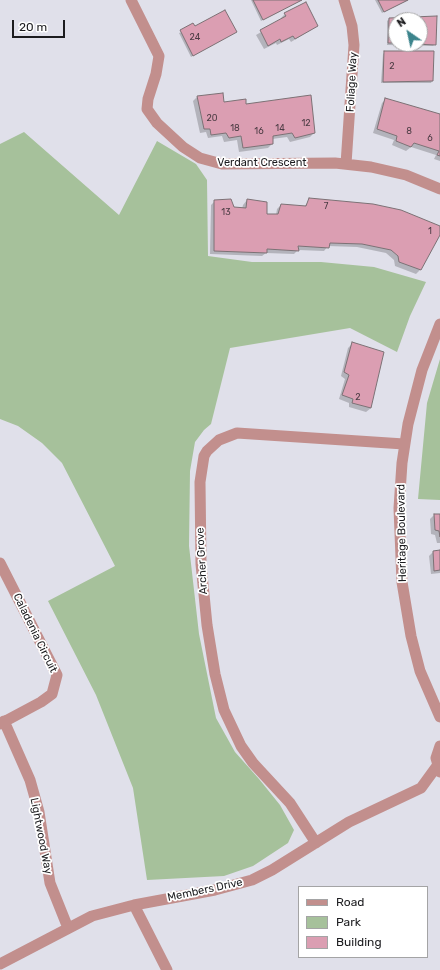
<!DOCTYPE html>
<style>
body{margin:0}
#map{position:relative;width:440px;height:970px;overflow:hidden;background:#e0e0ea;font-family:Rubik,sans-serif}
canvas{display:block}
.legend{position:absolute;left:298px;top:886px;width:130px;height:72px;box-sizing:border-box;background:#fff;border:1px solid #a4a4a5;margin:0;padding:5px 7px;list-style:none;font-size:12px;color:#1c1c1f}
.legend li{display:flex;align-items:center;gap:8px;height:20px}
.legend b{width:20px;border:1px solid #a4a4a5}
.north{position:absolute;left:388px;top:12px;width:40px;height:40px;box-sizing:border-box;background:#fff;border:1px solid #a4a4a5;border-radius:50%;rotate:326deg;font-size:11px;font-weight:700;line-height:16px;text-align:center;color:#1c1c1f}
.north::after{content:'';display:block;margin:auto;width:14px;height:18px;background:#3c848c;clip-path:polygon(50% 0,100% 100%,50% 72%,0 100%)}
.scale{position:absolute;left:12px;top:20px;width:53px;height:18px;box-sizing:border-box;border:2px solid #1c1c1f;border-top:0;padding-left:5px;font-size:12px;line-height:14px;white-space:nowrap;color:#1c1c1f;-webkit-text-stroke:3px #fff;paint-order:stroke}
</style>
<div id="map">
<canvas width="440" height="970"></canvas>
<ul class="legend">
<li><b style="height:5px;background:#c28f8d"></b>Road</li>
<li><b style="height:11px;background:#a6c19b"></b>Park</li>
<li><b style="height:11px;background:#db9eb2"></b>Building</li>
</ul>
<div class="north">N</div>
<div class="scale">20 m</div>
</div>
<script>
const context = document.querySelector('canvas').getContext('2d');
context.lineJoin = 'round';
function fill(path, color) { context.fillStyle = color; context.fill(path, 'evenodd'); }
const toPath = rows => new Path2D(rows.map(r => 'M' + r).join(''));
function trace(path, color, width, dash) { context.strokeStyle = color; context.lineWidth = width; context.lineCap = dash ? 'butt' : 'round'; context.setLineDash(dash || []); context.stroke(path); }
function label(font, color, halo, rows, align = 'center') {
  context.font = font + ' Rubik,sans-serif'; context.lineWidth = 3.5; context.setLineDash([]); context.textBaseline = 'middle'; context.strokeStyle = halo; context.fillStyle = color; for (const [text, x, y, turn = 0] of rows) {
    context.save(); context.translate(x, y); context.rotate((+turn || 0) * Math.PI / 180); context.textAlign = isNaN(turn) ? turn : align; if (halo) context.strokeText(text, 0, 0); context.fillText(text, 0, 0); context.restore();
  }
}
const green = toPath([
 [24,132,119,215,157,141,196,164,207,180,208,256,252,262,321,262,374,267,426,282,410,316,397,352,350,328,230,348,211,424,204,430,195,442,190,471,189,546,199,634,216,718,235,752,259,779,280,805,294,830,288,843,253,866,224,876,147,880,133,788,96,695,48,601,115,566,62,463,42,443,18,426,0,419,0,144],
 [440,359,440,500,418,499,427,403]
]);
const shadow = toPath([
 [251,0,302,0,261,21],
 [375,0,409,0,382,13],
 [285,14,317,26,291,42,289,39,277,45,276,43,264,49,256,35,282,20,281,18],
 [436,17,435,44,433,46,387,45,387,21,389,19],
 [396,20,420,20,420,44,396,44],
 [194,28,236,32,191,57,179,33],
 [385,52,432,81,431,83,381,83,383,54],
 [222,94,223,103,246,105,314,133,310,137,290,142,287,137,272,139,272,144,268,148,239,152,237,140,224,142,222,136,208,138,206,132,200,133,193,101,197,97],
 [386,99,440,115,440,161,434,159,436,155,411,147,406,151,392,145,394,140,373,133,382,103],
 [310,199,440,227,440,233,420,270,416,274,395,266,394,260,386,253,357,247,328,246,324,251,298,250,294,254,266,253,262,256,210,254,211,205,215,201,233,208,242,209,243,205,247,200,266,215,276,215,277,209,281,205,304,207],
 [352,344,371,408,366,412,349,407,349,403,339,399,345,379,341,376,348,348],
 [434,515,440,515,440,543,437,543,435,535,431,534,430,519],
 [440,551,440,573,431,574,429,556,433,552]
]);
const building = toPath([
 [253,0,302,0,263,20,253,0],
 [378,0,408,0,384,12,378,0],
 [306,2,318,26,295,39,293,36,281,42,280,39,268,46,260,30,286,16,284,13,306,2],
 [225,10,237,32,193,56,180,30,193,23,195,26,225,10],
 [437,16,436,45,414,44,420,44,420,20,396,20,396,43,388,43,389,18,437,16],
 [384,51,434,51,433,81,383,82,384,51],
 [223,93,224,102,246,99,246,104,311,95,315,133,295,138,292,133,273,136,273,144,243,148,241,136,229,138,226,133,211,135,210,129,204,129,197,96,223,93],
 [385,98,440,114,440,156,437,155,439,151,414,143,411,147,396,141,397,136,377,129,385,98],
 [309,198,373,204,401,210,440,226,440,235,421,270,399,262,398,256,391,250,362,244,330,243,329,248,298,246,299,251,267,249,267,253,214,251,214,200,231,199,234,207,246,208,247,199,267,202,267,214,278,214,281,204,306,206,309,198],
 [352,342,384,352,371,408,352,403,353,399,342,395,349,375,344,372,352,342],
 [434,514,440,514,440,537,439,531,435,530,434,514],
 [440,550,440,570,434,571,433,551,440,550]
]);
const minor = toPath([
 [131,0,159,56,156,74,148,99,147,109,157,123,183,147,200,158,222,164,335,163,371,167,406,175,440,189],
 [344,0,352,26,354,45,346,164],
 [440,324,422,370,408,424,402,463,399,508,402,582,411,636,420,671,440,717],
 [0,563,57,675,52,694,41,702,0,724],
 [4,721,30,780,39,812,50,883,68,928],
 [440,746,436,758,440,772],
 [316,843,290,803,253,763,241,746,224,710,215,674,207,625,201,564,200,482,204,456,207,451,219,440,237,433,404,444],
 [134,905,167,970],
 [0,964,92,916,134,905,215,890,252,880,272,870,349,822,421,788,437,766]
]);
const numberNames = [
 ["24",195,37],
 ["2",392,66],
 ["20",212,118],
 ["12",306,123],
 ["18",235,128],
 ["14",280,128],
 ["16",259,131],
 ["8",409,131],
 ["6",430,138],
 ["7",326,206],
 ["13",226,212],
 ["1",430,231],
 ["2",358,397]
];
const streetNames = [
 ["Foliage Way",352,82,-87],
 ["Verdant Crescent",262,163],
 ["Heritage Boulevard",402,533,-91],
 ["Archer Grove",202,561,-93],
 ["Caladenia Circuit",35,633,64],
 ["Lightwood Way",41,836,79],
 ["Members Drive",205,890,-12]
];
fill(green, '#a6c19b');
fill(shadow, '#0003');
fill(building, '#db9eb2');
trace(building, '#7c7175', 1);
trace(minor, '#c28f8d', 11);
label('9px', '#4c3c44', null, numberNames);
label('11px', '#1c1c1f', '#fff', streetNames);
</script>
